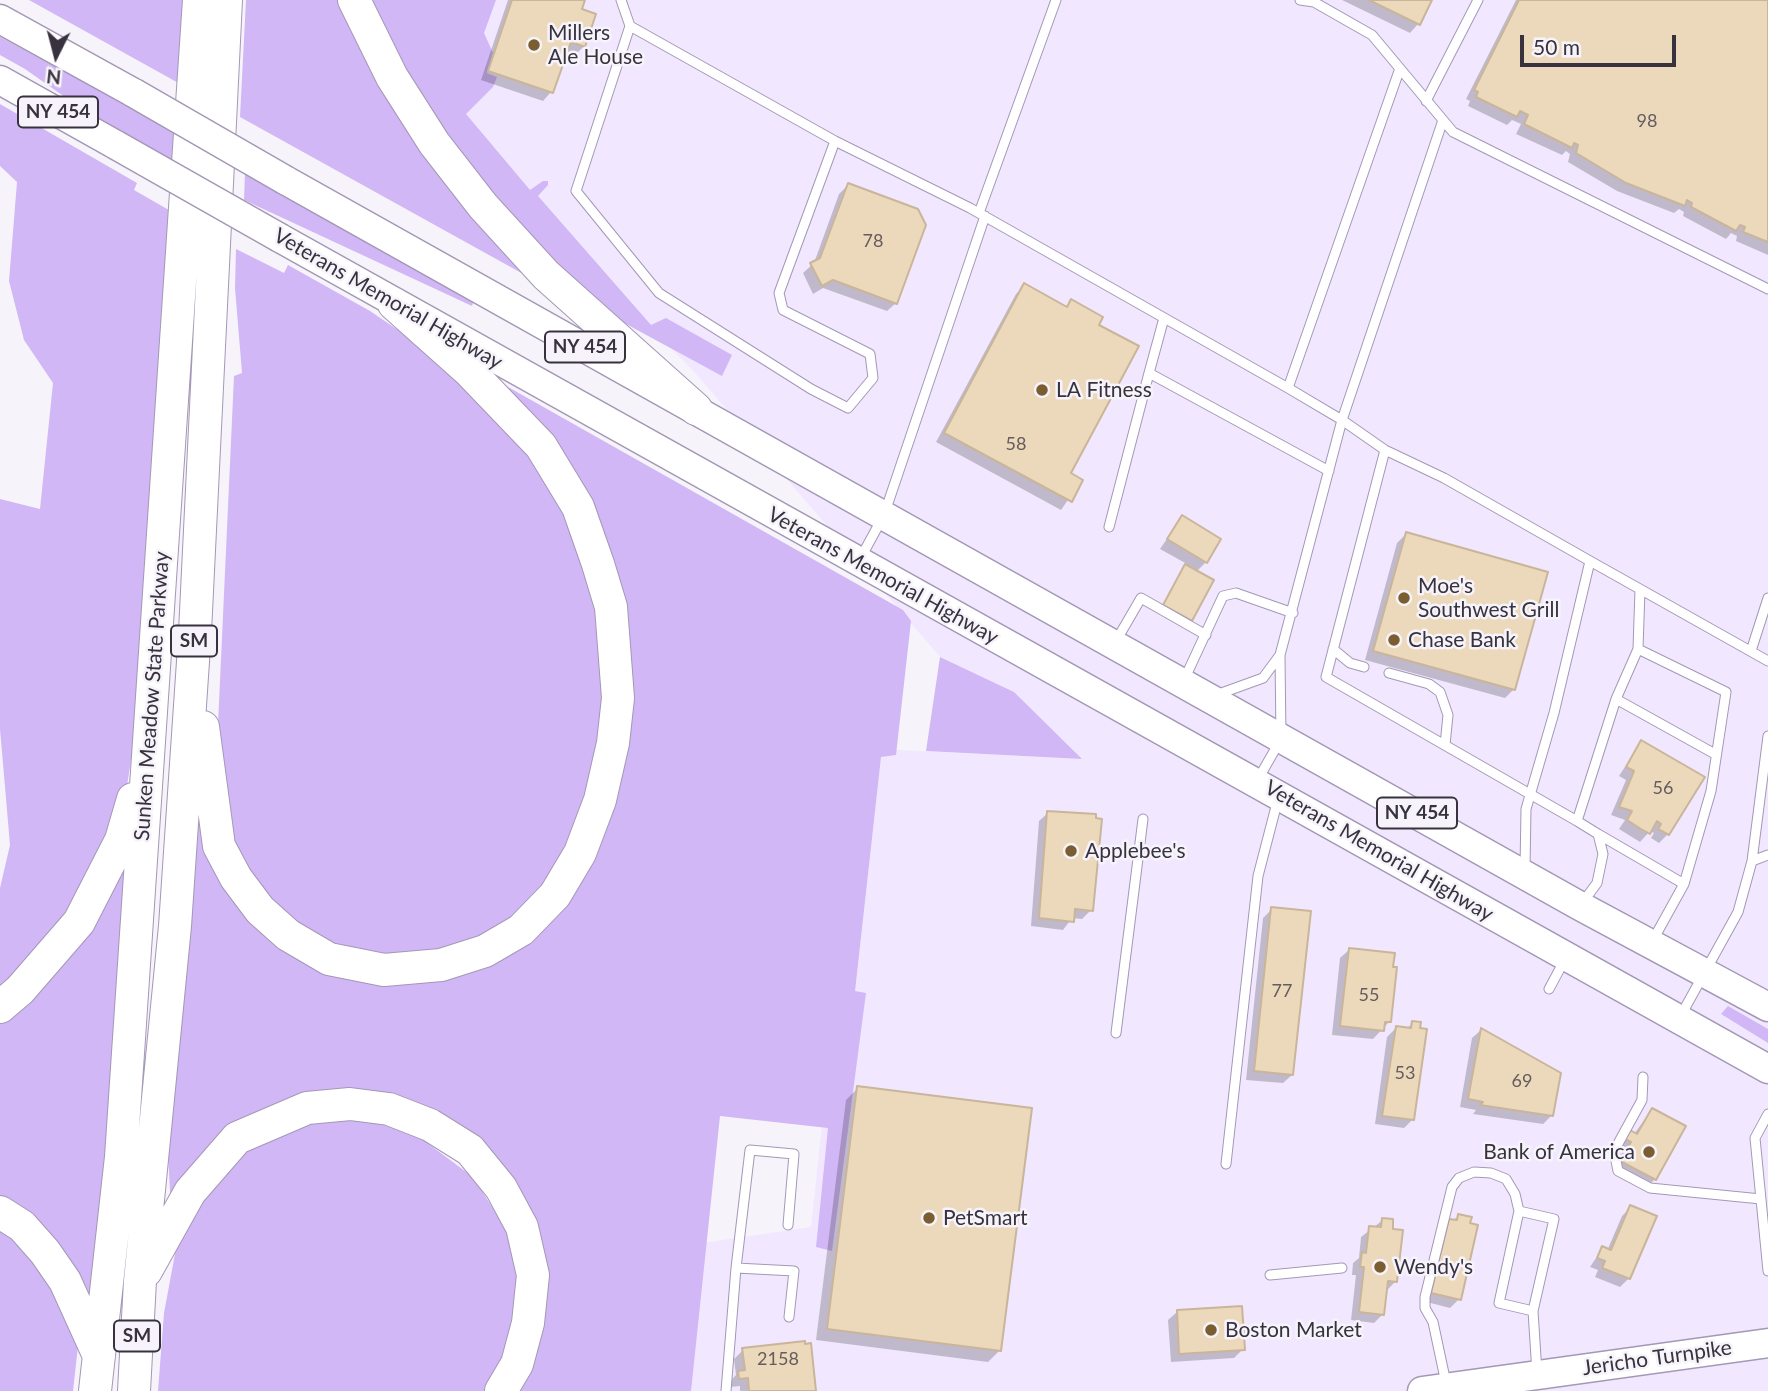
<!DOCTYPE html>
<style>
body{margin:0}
#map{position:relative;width:1768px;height:1391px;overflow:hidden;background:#f6f4fa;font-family:Lato,sans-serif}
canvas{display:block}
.north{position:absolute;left:21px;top:21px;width:70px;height:70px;-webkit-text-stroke:5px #f6f4fa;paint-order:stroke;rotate:186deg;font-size:19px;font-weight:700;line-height:28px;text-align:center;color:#37323e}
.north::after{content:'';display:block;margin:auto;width:24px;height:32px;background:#37323e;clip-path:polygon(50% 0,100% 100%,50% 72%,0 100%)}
.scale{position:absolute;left:1520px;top:35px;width:156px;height:32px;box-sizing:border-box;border:4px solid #37323e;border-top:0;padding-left:9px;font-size:21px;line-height:24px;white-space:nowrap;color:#37323e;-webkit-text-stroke:5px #f6f4fa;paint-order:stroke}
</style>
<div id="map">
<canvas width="1768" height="1391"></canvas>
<div class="north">N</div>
<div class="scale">50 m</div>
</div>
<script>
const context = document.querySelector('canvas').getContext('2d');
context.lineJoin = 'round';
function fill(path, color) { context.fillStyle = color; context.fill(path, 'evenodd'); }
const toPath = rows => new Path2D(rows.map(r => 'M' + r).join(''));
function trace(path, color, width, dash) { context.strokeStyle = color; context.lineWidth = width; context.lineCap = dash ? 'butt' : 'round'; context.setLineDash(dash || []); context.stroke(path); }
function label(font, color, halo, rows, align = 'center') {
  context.font = font + ' Lato,sans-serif'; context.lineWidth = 5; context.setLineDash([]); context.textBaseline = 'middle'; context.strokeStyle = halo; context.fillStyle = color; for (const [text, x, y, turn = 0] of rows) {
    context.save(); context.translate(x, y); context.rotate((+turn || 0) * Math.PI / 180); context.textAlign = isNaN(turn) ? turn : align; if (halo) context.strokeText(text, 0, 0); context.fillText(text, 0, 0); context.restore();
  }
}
const built = toPath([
 [480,0,1768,0,1768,1391,659,1391,674,1247,811,1227,862,748,1080,759,1014,692,940,657,697,375,442,111]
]);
const green = toPath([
 [29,0,186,0,182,85],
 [246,0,342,0,525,275,240,117],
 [364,0,496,0,484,33,493,53,487,73,497,77,493,87,466,114,530,190,543,181,548,181,548,185,538,196,651,325,666,318,732,355,722,376,615,318,546,255,451,154],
 [0,37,179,133,177,163,89,114,25,69,0,55],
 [0,104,137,183,134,190,181,217,137,722,126,792,96,869,58,933,0,994,0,888,10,845,0,729,0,499,40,509,53,383,24,340,9,281,17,182,0,166],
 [245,172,371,245,374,242,474,300,472,306,244,200],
 [236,249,284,273,288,265,370,311,442,360,491,410,563,497,598,589,606,673,598,761,570,845,532,906,486,938,428,959,374,958,316,941,263,902,228,843,216,768,234,376,242,373,235,288],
 [501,383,903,610,911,621,896,755,881,757,855,991,866,993,832,1251,816,1247,828,1128,720,1116,691,1391,512,1391,541,1306,489,1151,312,1097,171,1209,168,1154,201,787,205,826,336,971,517,949,615,784,601,528,570,462],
 [940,657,1014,692,1082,759,926,751],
 [132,842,94,1331,0,1202,0,1015],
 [1728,1006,1768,1029,1768,1043,1721,1014],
 [308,1119,399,1122,473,1177,515,1243,521,1309,499,1377,488,1391,158,1391,164,1313,177,1243,198,1197,242,1147],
 [0,1226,30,1245,79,1337,73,1391,0,1391]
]);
const shadow = toPath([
 [508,0,583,0,580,10,584,46,575,55,565,52,551,92,543,101,481,80],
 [1342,0,1430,0,1418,24,1410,33],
 [1516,0,1768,0,1768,255,1736,241,1737,236,1731,233,1726,239,1683,216,1684,212,1679,209,1674,213,1617,191,1568,162,1570,154,1566,151,1562,155,1516,134,1521,124,1512,120,1507,125,1468,106,1470,101,1466,99],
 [848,185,896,303,887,311,823,288,813,294,803,273,814,263,839,194],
 [1025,285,1065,307,1071,301,1097,326,1069,474,1081,481,1061,510,936,442,1016,294],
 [1182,517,1206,562,1196,572,1189,622,1162,607,1187,564,1160,549],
 [1406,534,1514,689,1505,698,1365,660,1397,543],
 [1641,742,1703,777,1668,834,1659,843,1651,838,1654,833,1650,831,1640,842,1619,829,1625,820,1611,815,1626,780,1619,776],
 [1048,813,1091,910,1082,919,1072,918,1063,930,1031,926,1039,821],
 [1272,909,1292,1075,1283,1083,1246,1080,1263,918],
 [1349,950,1389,1022,1373,1039,1332,1035,1340,958],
 [1413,1023,1413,1119,1404,1128,1375,1124,1387,1037,1396,1028,1406,1029],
 [1481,1030,1552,1115,1543,1124,1473,1114,1476,1110,1460,1107,1472,1038],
 [858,1088,1000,1350,988,1362,816,1340,846,1100],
 [1652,1110,1655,1179,1646,1188,1613,1170,1623,1151,1618,1148,1621,1141,1634,1134],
 [1631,1207,1629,1278,1620,1287,1595,1277,1598,1270,1590,1267,1602,1249,1607,1251,1622,1216],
 [1459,1216,1459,1299,1450,1308,1423,1301,1440,1229],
 [1383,1220,1396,1281,1387,1290,1383,1314,1374,1323,1351,1320,1356,1275,1352,1275,1353,1263,1359,1258,1361,1237],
 [1177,1312,1243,1349,1234,1358,1171,1362,1168,1320],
 [743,1350,815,1391,740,1391,740,1386,730,1387,730,1381,736,1375,734,1359]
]);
const building = toPath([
 [512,0,585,0,582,9,596,14,585,47,571,42,553,93,488,71,512,0],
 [1369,0,1432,0,1420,25,1369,0],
 [1519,0,1768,0,1768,242,1743,232,1745,227,1740,225,1736,231,1691,207,1692,203,1687,200,1685,206,1626,183,1576,153,1578,145,1574,143,1572,148,1524,124,1528,115,1520,111,1517,117,1476,97,1478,92,1474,90,1519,0],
 [848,183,918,209,926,225,897,304,833,280,822,286,810,263,820,258,848,183],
 [1024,283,1067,307,1071,299,1103,317,1099,325,1139,346,1071,473,1083,480,1072,502,944,433,1024,283],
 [1182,515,1221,539,1207,563,1167,539,1182,515],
 [1406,532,1548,572,1515,690,1373,651,1406,532],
 [1185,564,1214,580,1192,621,1163,605,1185,564],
 [1641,740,1705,777,1669,835,1658,829,1661,824,1657,821,1650,834,1641,829,1627,820,1632,811,1619,807,1634,771,1626,767,1641,740],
 [1047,811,1096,814,1096,818,1102,819,1093,911,1075,909,1074,922,1039,918,1047,811],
 [1271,907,1311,911,1293,1075,1254,1071,1271,907],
 [1349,948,1395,953,1393,967,1397,967,1391,1022,1385,1022,1384,1031,1340,1026,1349,948],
 [1412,1021,1421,1022,1420,1028,1427,1029,1414,1120,1382,1116,1396,1026,1411,1028,1412,1021],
 [1481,1028,1561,1073,1553,1116,1480,1105,1483,1102,1468,1099,1481,1028],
 [857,1086,1032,1108,1001,1351,827,1329,857,1086],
 [1652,1108,1686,1126,1656,1180,1620,1161,1631,1142,1625,1139,1630,1130,1637,1134,1652,1108],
 [1630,1205,1657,1216,1630,1279,1602,1268,1605,1261,1597,1258,1602,1246,1611,1250,1630,1205],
 [1458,1214,1472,1217,1470,1223,1478,1225,1461,1300,1431,1293,1449,1219,1457,1220,1458,1214],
 [1382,1218,1393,1219,1393,1229,1403,1230,1397,1282,1388,1281,1384,1315,1359,1312,1364,1267,1360,1267,1362,1252,1366,1253,1369,1226,1381,1227,1382,1218],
 [1242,1306,1245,1350,1179,1354,1177,1310,1242,1306],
 [805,1341,805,1344,811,1343,816,1391,749,1391,748,1378,739,1379,738,1371,745,1370,742,1348,805,1341]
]);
const service = toPath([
 [621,0,630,26,576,191,659,293,811,389,848,408,873,378,870,354,783,310,779,293,835,141],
 [1300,0,1314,2,1372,35,1453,132,1768,289],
 [630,26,835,141,970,208,1288,388,1342,420,1385,450,1444,478,1590,561],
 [1426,101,1478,0],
 [979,213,1056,0],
 [1149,373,1164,318],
 [1288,388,1399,71],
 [1385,450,1326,677,1577,821],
 [1109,527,1149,373,1329,471],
 [860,559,884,515,985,216],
 [1116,641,1141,598,1206,635],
 [1333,649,1350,663,1364,667],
 [1638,649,1640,589],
 [1751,651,1768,598],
 [1389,673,1429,684,1440,692,1448,715,1445,745],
 [1184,680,1223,596,1236,593,1293,613],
 [1216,695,1263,678,1280,655],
 [1616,699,1638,649,1726,692,1711,791,1684,884,1653,940],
 [1257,781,1281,739,1280,655,1342,420,1443,120],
 [1598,834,1684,884],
 [1752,861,1768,855],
 [1525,868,1526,809,1554,713,1590,561,1768,661],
 [1583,902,1597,883,1603,854,1598,834,1577,821,1616,699,1715,754],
 [1549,989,1564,961],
 [1680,1017,1738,912,1752,861,1768,736],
 [1116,1033,1143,819],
 [1643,1077,1642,1100,1614,1151,1618,1171,1650,1188,1761,1199],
 [1768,1114,1755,1138,1768,1271],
 [1226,1164,1258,876,1278,799],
 [736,1268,750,1150,794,1154,788,1225],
 [1270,1275,1342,1268],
 [1533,1311,1499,1303,1519,1211,1554,1219,1533,1311,1537,1373],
 [1446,1383,1433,1322,1425,1308,1425,1297,1452,1187,1459,1178,1474,1172,1491,1173,1506,1179,1515,1194,1519,1211],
 [726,1391,736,1268,794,1271,789,1317]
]);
const primary = toPath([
 [0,19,134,93],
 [0,80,116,145],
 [285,180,1580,906,1768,1007],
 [280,238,1768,1069],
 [1422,1391,1768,1343]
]);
const motorway = toPath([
 [354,0,392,77,434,143,483,206,546,275,696,409],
 [203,727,219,846,236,878,260,910,288,935,329,959,384,970,441,965,485,951,521,930,555,895,580,853,600,800,613,743,618,698,611,607,598,564,578,507,541,446,468,370,394,304],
 [0,1007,20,990,79,922,121,840,133,799],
 [0,1212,22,1226,45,1252,65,1281,99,1356],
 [146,1271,190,1192,237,1138,307,1108,350,1104,389,1109,430,1125,470,1150,501,1188,522,1227,533,1275,528,1323,517,1364,501,1391],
 [95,1391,121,1157,199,0],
 [134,1391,140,1281,175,926,195,632,226,0]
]);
const primaryBridge = toPath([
 [134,93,285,180],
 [116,145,280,238]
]);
const markers = [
 [534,45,7,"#7a5d31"],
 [1042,390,7,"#7a5d31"],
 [1404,598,7,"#7a5d31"],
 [1394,640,7,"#7a5d31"],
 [1071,851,7,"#7a5d31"],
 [1649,1152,7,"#7a5d31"],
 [929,1218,7,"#7a5d31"],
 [1380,1267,7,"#7a5d31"],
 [1211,1330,7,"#7a5d31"]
];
const numberNames = [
 ["98",1647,121],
 ["78",873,241],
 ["58",1016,444],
 ["56",1663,788],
 ["77",1282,991],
 ["55",1369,995],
 ["53",1405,1073],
 ["69",1522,1081],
 ["2158",778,1359]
];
const shields = [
 [58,112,80],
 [585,347,80],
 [194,641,46],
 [1417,813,80],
 [137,1336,46]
];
const shieldNames = [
 ["NY 454",58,112],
 ["NY 454",585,347],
 ["SM",194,641],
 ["NY 454",1417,813],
 ["SM",137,1336]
];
const poiNames = [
 ["Millers",548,33],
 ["Ale House",548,57],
 ["LA Fitness",1056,390],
 ["Moe's",1418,586],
 ["Southwest Grill",1418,610],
 ["Chase Bank",1408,640],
 ["Applebee's",1085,851],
 ["Bank of America",1635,1152,"right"],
 ["PetSmart",943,1218],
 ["Wendy's",1394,1267],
 ["Boston Market",1225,1330]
];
const streetNames = [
 ["Veterans Memorial Highway",388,299,30],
 ["Veterans Memorial Highway",883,576,29],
 ["Sunken Meadow State Parkway",152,696,-86],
 ["Veterans Memorial Highway",1379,851,30],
 ["Jericho Turnpike",1657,1358,-8]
];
fill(built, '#f1e8ff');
fill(green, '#d1b7f5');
fill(shadow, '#0003');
fill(building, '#ecd8bb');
trace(building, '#c9b599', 2);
trace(service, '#a498b6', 11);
trace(primary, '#a498b6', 31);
trace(motorway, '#a498b6', 34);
trace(service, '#fff', 9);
trace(primary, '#fff', 28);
trace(motorway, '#fff', 32);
trace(primaryBridge, '#a498b6', 31, []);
trace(primaryBridge, '#fff', 28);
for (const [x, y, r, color] of markers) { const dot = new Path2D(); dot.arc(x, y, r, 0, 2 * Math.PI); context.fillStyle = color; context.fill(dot); trace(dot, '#f6f4fa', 2.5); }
label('18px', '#645c5d', null, numberNames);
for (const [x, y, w] of shields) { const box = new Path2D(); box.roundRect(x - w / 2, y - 15.5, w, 31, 5); context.fillStyle = '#f6f4fa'; context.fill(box); trace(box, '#37323e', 2); }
label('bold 19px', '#37323e', null, shieldNames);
label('21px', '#37323e', '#f6f4fa', poiNames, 'left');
label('21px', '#37323e', '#f6f4fa', streetNames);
</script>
